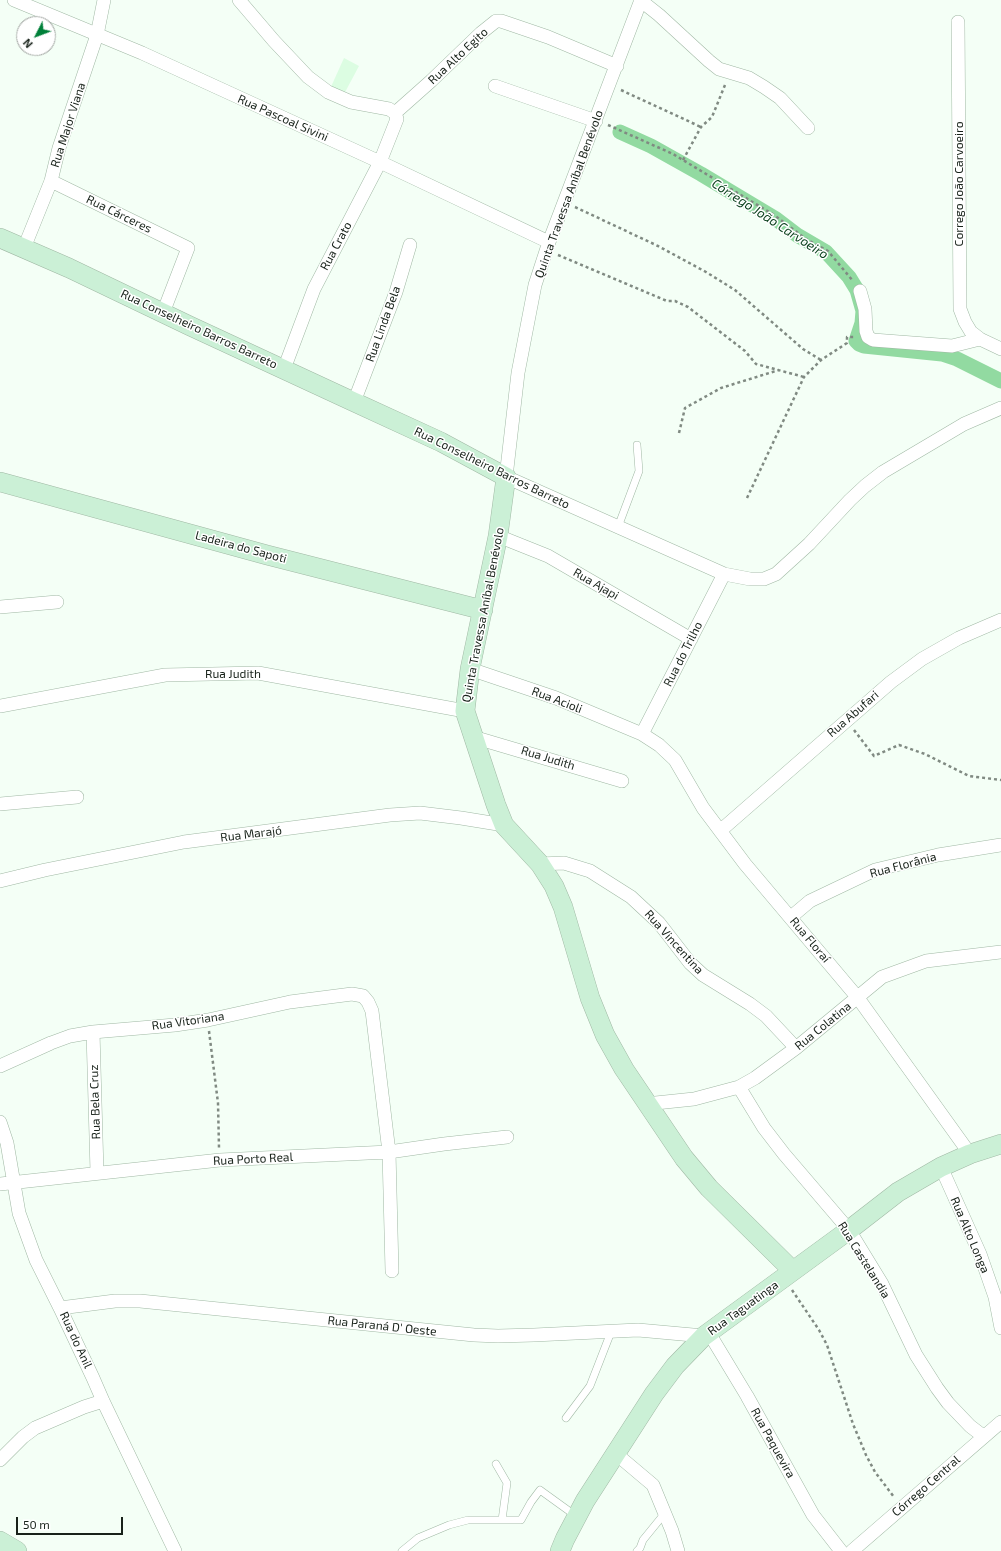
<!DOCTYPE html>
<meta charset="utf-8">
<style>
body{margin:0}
#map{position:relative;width:1001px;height:1551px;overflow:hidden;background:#f4fff6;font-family:"Exo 2",sans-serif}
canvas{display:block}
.north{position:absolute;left:16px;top:16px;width:40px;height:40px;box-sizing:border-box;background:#fff;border:1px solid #a3a7a3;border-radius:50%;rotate:228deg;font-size:11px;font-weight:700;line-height:16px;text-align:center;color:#18221a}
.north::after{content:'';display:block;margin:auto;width:14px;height:18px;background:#008039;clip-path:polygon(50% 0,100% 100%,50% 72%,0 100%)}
.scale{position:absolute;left:16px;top:1517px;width:107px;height:18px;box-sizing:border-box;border:2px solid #18221a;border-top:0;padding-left:5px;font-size:12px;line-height:14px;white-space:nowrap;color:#18221a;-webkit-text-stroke:3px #fff;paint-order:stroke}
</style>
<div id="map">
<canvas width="1001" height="1551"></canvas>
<div class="north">N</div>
<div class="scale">50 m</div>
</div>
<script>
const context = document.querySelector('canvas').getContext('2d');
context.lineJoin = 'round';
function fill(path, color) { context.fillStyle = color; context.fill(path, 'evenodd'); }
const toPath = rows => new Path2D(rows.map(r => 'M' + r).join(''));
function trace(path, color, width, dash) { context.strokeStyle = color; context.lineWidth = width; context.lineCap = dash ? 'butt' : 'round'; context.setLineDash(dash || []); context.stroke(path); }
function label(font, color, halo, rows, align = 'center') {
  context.font = font + ' "Exo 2",sans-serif'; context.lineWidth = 3; context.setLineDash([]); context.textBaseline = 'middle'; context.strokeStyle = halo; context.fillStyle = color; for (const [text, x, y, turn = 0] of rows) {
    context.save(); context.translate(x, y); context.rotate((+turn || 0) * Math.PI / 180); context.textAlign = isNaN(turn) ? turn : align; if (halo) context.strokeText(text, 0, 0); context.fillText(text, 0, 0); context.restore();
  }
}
const built = toPath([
 [344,58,359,66,343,96,330,89]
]);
const canal = toPath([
 [620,132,651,146,701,174,776,219,797,235,826,252,849,277,857,290,863,311,862,323,856,341,859,344,864,346,942,354,957,359,1001,381]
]);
const path = toPath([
 [621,90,701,127],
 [608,125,673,154,774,215,806,239,828,251,853,281],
 [683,160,701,127,712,117,725,85],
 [575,207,658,246,706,272,735,290,803,349,821,360],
 [558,255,667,301,675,301,688,307,745,351,756,364,804,377],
 [679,433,685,408,721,388,779,370],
 [747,498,804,377,821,360,847,343,847,337,854,337],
 [854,730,874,756,899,745,925,754,969,776,1001,780],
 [209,1031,218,1103,219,1148],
 [792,1290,819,1330,827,1345,853,1424,866,1455,875,1472,894,1497]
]);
const lane = toPath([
 [618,527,639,471,637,445],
 [566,1418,590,1386,611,1332],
 [496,1464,507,1483,502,1520],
 [402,1551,418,1538,449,1525,468,1520,521,1520,531,1502,540,1490,576,1516],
 [637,1551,640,1548,643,1540,665,1513]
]);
const street = toPath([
 [14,0,142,53,380,162,549,242],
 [239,0,274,41,308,77,328,92,351,102,389,109,395,113,397,119,380,162,314,289,284,369],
 [640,0,659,15,709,61,719,69,749,78,764,87,780,98,808,128],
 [641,0,549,242,535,285,518,373,506,477,724,574,750,579,764,579,776,574,809,544,850,500,865,486,883,472,964,424,1001,408],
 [958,22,960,309,965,322,971,332,980,339,1001,349],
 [495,86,596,121],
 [395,113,431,81,481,33,496,21,501,21,548,37,617,66],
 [51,181,188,248,163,313],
 [24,248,51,181,59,148,97,35,104,0],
 [860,291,865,309,866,331,868,337,873,340,952,346,980,339],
 [354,402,396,292,410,245],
 [498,536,548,556,691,639],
 [0,607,57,602],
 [470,669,556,698,642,734,659,745,675,760,703,808,745,864,858,998,970,1154],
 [0,706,165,675,258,673,465,711],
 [642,734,724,574],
 [473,737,622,781],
 [0,804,77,797],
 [720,831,891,682,922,659,959,638,1001,620],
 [540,864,564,863,590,871,631,897,659,923,690,963,703,975,750,1004,766,1016,796,1048],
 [0,881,45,870,184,842,390,815,420,813,461,818,504,825],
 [791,917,810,901,875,870,938,855,1001,845],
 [93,1032,97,1172],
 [0,1066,51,1043,70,1036,93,1032,175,1025,208,1020,290,1002,352,994,363,996,368,1002,372,1011,389,1152,392,1271],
 [739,1087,764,1128,784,1154,849,1230,882,1284,916,1355,937,1388,948,1403,970,1426,983,1436],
 [646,1104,694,1099,739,1087,755,1078,796,1048,882,977,926,961,1001,952],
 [0,1122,7,1143,19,1213,36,1260,60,1308,93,1378,103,1401,175,1551],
 [941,1167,980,1254,995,1297,1001,1328],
 [0,1184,220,1160,389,1152,444,1144,507,1137],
 [60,1308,115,1301,140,1301,474,1335,498,1336,534,1335,638,1330,704,1336],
 [709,1333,747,1396,813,1515,841,1551],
 [615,1453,653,1485,672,1531,678,1551],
 [0,1460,23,1437,35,1428,84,1407,103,1401],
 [852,1551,1001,1422]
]);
const secondary = toPath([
 [0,238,69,268,190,326,354,402,441,442,506,477,498,536,470,669,465,711,496,805,504,825,540,864,554,886,563,907,590,998,605,1035,624,1069,684,1158,709,1188,793,1271],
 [0,482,267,555,483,610],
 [0,1541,17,1551],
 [560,1551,565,1539,585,1501,654,1394,675,1366,704,1336,849,1230,898,1192,941,1167,970,1154,1001,1144]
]);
const streetNames = [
 ["Rua Alto Egito",458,56,-43],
 ["Rua Pascoal Sivini",283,118,24],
 ["Rua Major Viana",68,125,-72],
 ["Corrego João Carvoeiro",959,184,-90],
 ["Quinta Travessa Aníbal Benévolo",569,194,-70],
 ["Rua Cárceres",119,214,26],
 ["Rua Crato",336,246,-62],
 ["Rua Linda Bela",383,324,-70],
 ["Rua Conselheiro Barros Barreto",199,329,25],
 ["Rua Conselheiro Barros Barreto",492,468,26],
 ["Ladeira do Sapoti",241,547,15],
 ["Rua Ajapi",596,584,30],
 ["Quinta Travessa Aníbal Benévolo",483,615,-79],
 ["Rua do Trilho",683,654,-63],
 ["Rua Judith",233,674],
 ["Rua Acioli",557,700,21],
 ["Rua Abufari",853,714,-41],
 ["Rua Judith",548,758,17],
 ["Rua Marajó",251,834,-7],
 ["Rua Florânia",903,865,-15],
 ["Rua Floraí",810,940,50],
 ["Rua Vincentina",674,942,48],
 ["Rua Vitoriana",188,1021,-8],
 ["Rua Colatina",823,1026,-39],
 ["Rua Bela Cruz",95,1102,-92],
 ["Rua Porto Real",253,1159,-3],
 ["Rua Alto Longa",970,1235,67],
 ["Rua Castelandia",864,1260,58],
 ["Rua Taguatinga",743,1308,-36],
 ["Rua Paraná D' Oeste",382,1326,6],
 ["Rua do Anil",76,1340,65],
 ["Rua Paquevira",773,1443,61],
 ["Córrego Central",926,1486,-41]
];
const waterNames = [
 ["Córrego João Carvoeiro",770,219,33]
];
fill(built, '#dcfde2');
trace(canal, '#92daa1', 15);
trace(lane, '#a0b8a4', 8);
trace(street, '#a0b8a4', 14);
trace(secondary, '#a0b8a4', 20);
trace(path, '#808a82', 2.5, [3, 3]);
trace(lane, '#fff', 7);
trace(street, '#fff', 13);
trace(secondary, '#cbf0d6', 19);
label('12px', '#18221a', '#fff', streetNames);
label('italic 13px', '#0e4420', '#fff', waterNames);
</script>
